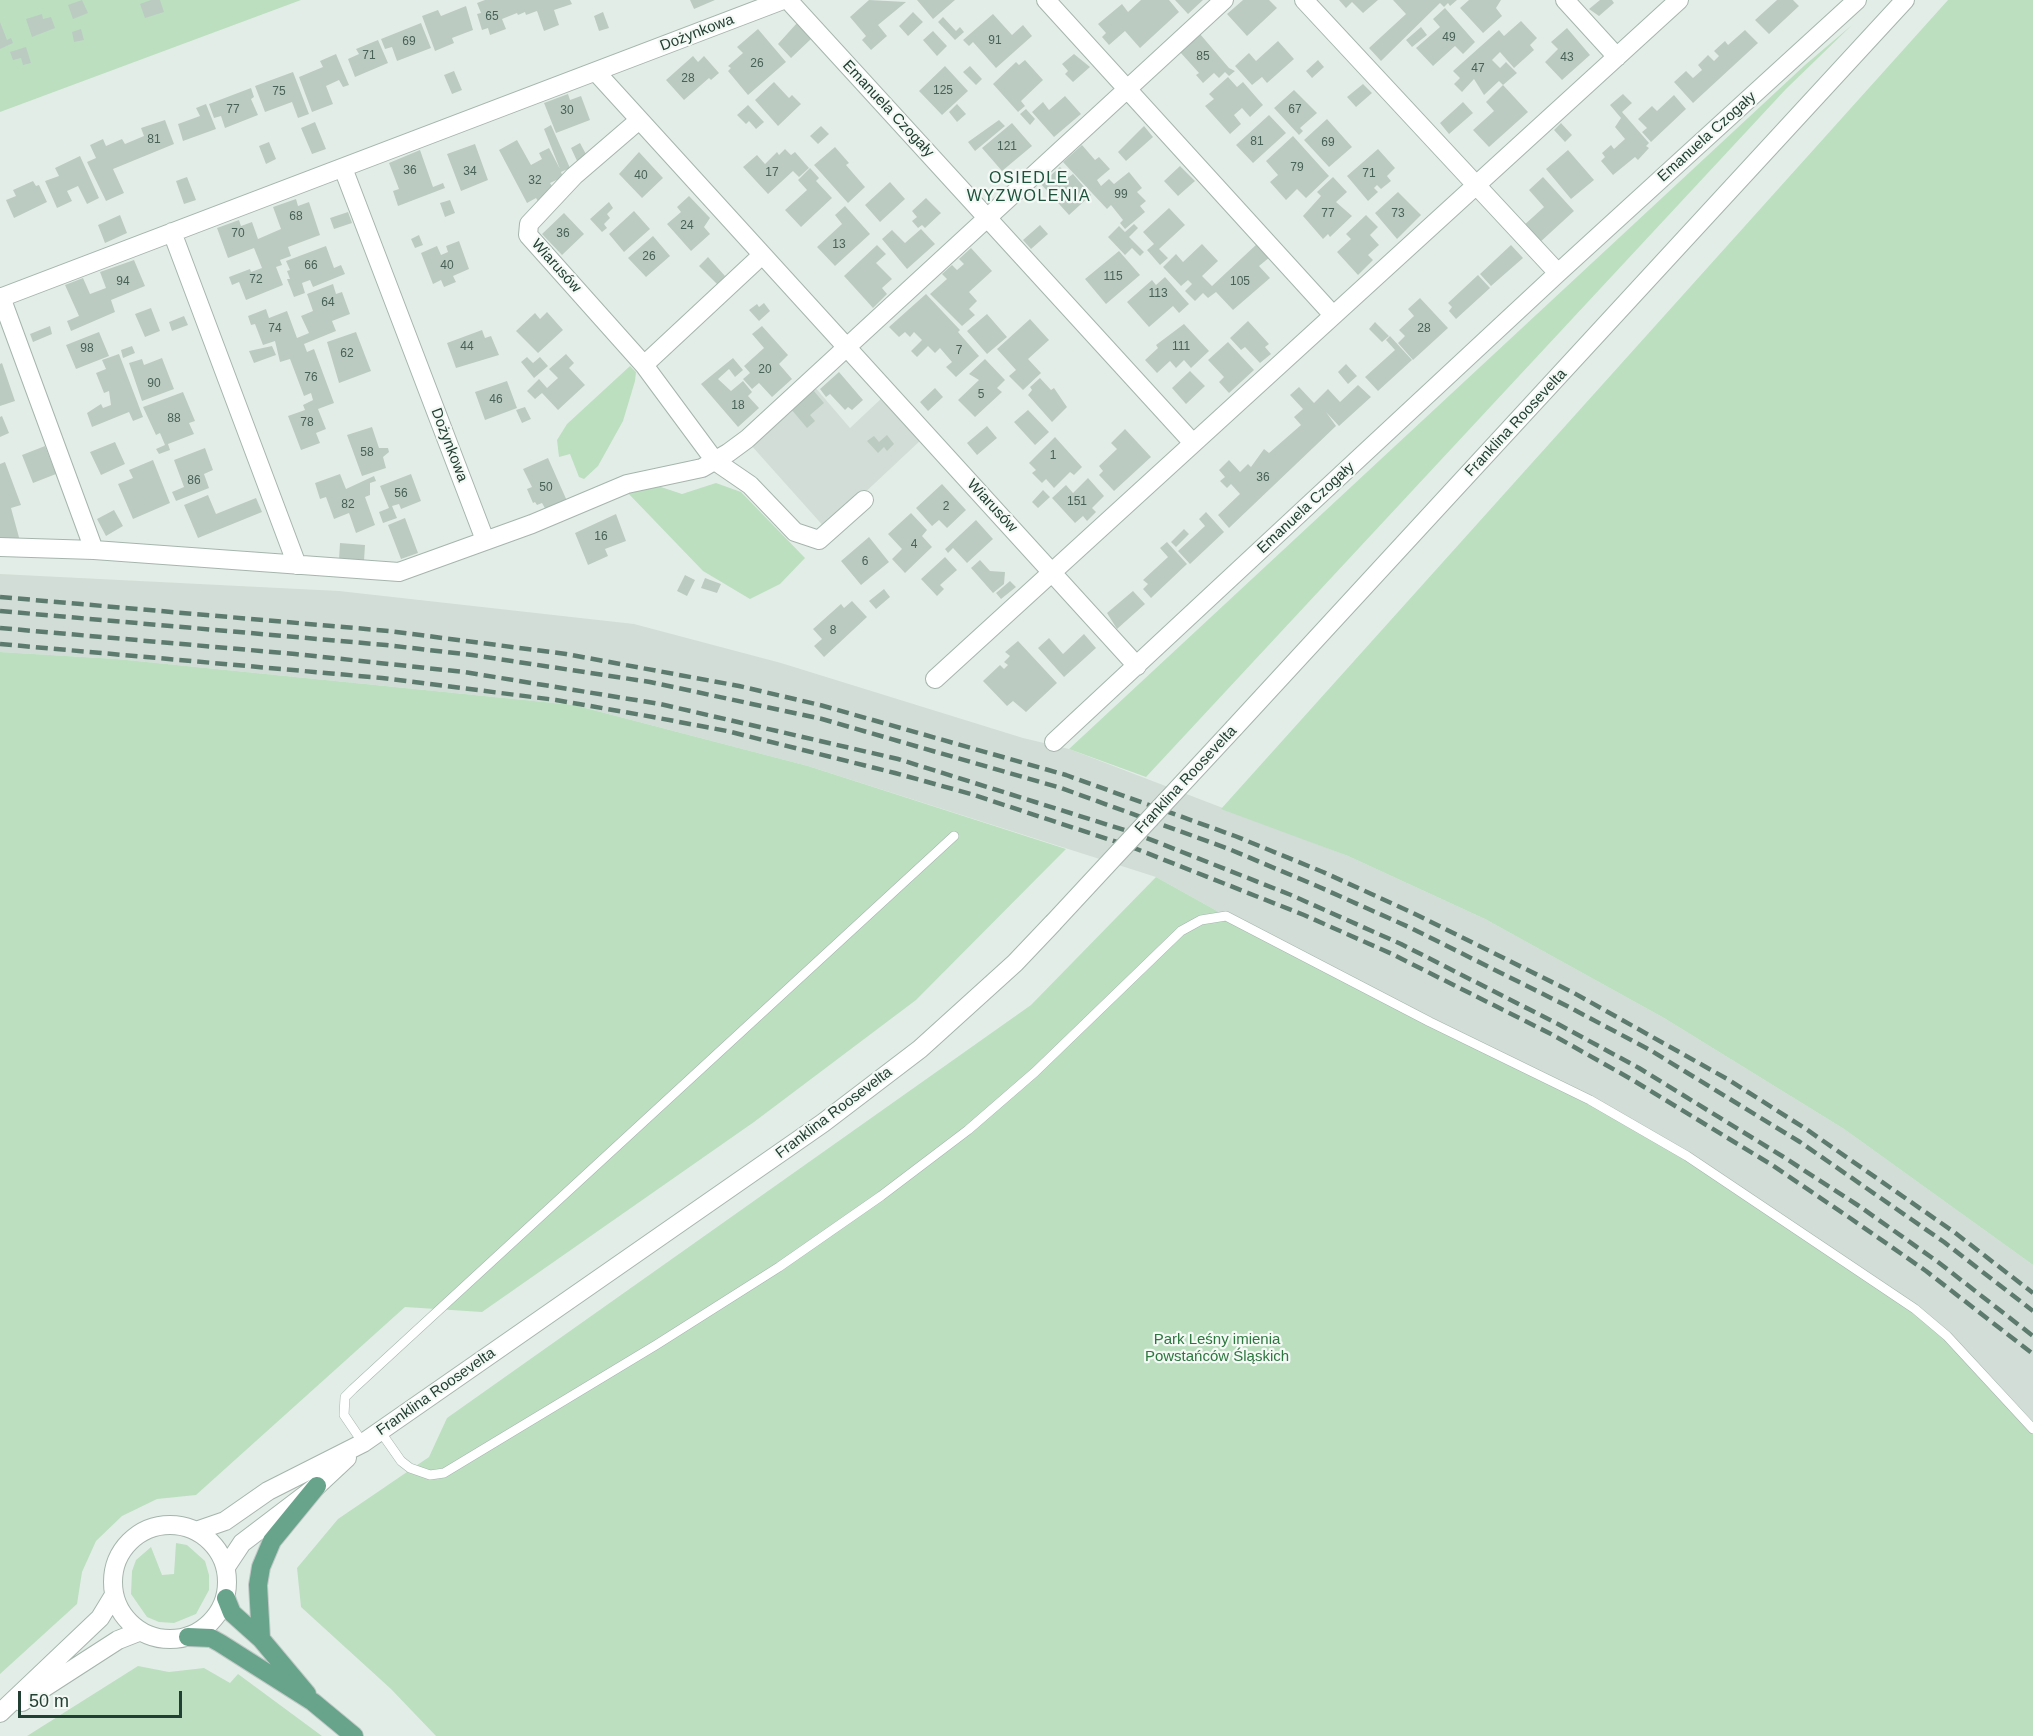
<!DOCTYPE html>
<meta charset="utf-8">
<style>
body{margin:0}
#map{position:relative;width:2033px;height:1736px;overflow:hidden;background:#e3ede7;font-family:Arial,sans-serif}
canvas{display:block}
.scale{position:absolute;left:18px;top:1691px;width:164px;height:27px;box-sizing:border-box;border:3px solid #223f33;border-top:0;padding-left:8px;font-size:18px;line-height:21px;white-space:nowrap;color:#223f33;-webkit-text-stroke:4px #f4f9f6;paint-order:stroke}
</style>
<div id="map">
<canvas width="2033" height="1736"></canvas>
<div class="scale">50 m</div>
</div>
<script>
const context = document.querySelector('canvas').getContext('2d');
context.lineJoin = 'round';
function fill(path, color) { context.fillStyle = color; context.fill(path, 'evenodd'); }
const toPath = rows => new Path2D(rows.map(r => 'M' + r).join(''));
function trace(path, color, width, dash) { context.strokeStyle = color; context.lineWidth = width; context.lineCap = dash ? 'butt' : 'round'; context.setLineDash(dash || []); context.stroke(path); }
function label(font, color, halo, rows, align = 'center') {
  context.font = font + ' Arial,sans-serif'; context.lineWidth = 4.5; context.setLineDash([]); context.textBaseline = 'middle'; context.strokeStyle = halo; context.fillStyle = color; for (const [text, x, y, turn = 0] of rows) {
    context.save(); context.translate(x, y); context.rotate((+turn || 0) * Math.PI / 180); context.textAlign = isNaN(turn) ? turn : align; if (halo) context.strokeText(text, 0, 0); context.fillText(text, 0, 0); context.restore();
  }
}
const built = toPath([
 [814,386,850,428,883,397,922,439,826,529,750,444],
 [0,574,339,591,634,624,781,663,1023,738,1069,749,1348,856,1485,919,1664,1018,1844,1129,2033,1265,2033,1429,1226,916,1156,877,808,766,574,705,117,659,0,652]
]);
const green = toPath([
 [0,0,301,0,0,112],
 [1948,0,2033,0,2033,1265,1844,1129,1664,1018,1485,919,1348,856,1221,809],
 [1852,25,1786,89,1146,777,1069,749,1805,65],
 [630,366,636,372,635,381,623,421,598,466,584,479,579,477,570,454,559,457,557,440,567,424],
 [716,483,741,492,805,558,780,584,750,599,703,571,626,491,652,484,682,494],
 [0,652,117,659,574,705,808,766,1066,849,916,1000,754,1122,482,1312,405,1307,196,1495,157,1499,122,1516,96,1541,82,1572,77,1604,0,1674],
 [1156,877,1226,916,1633,1124,1915,1309,2033,1429,2033,1736,436,1736,391,1689,301,1607,297,1568,338,1519,429,1457,447,1418,1031,1005],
 [176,1543,187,1545,205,1561,209,1575,209,1590,196,1614,174,1623,159,1622,147,1617,131,1594,132,1571,136,1560,151,1547,162,1575,174,1574],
 [138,1666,169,1672,204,1668,230,1683,238,1674,322,1736,27,1736]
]);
const building = toPath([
 [82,0,88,13,73,19,68,5],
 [151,0,160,0,164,12,145,18,140,4],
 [485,0,570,0,572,4,554,10,559,25,544,31,537,11,526,15,525,12,518,15,517,13,502,19,506,29,490,35,488,28,482,30,477,14,481,13,477,3],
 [690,0,715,0,694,9],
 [869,0,906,2,878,25,887,36,871,50,862,40,866,36,850,17],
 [917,0,955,0,933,19],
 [1141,0,1169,0,1179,12,1140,48,1125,31,1109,45,1102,37,1106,33,1098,24,1122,4,1128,12],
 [1175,0,1203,0,1188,14],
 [1243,0,1269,0,1277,8,1247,36,1227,14],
 [1339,0,1378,0,1363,13,1352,2,1346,8],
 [1393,0,1457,0,1450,6,1448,3,1444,7,1440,3,1381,61,1369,48,1406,14],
 [1469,0,1501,0,1496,8,1502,16,1483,33,1460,8],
 [1600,0,1612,0,1614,3,1599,16,1589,9],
 [1777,0,1793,0,1799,6,1769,34,1755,20],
 [466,6,473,30,452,38,454,43,435,51,422,16,438,10,441,16],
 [1445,8,1475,42,1463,54,1455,46,1433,66,1416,48,1440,27,1433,19],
 [603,12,609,28,599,31,594,16],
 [913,12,923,22,908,36,899,26],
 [42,14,43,19,51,17,55,28,32,37,26,19],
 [993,14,1012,35,1023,25,1032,36,996,68,973,42,969,46,963,40],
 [943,17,956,31,960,27,964,32,955,40,938,22],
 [1521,21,1537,38,1530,45,1534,50,1514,68,1500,52,1492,60,1500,68,1506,62,1517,73,1503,85,1499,81,1484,95,1474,79,1462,92,1454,84,1460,78,1453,71,1499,30,1504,36],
 [0,22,7,40,11,38,13,43,0,49],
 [421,23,431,48,397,61,392,47,385,49,381,39],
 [797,23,811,39,791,58,778,44],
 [1421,27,1427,35,1412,47,1406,40],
 [1567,28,1590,55,1562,80,1545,62,1558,49,1551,42],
 [81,29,84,40,74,42,72,32],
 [758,29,786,62,748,95,728,71,731,68,728,66,743,53,737,47],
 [1745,30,1758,43,1693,103,1674,82,1686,71,1693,78,1702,70,1698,65,1708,55,1714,61,1719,56,1714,51,1725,41,1728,45],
 [933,31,947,46,937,56,923,40],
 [1200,34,1229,68,1235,71,1229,76,1225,72,1219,78,1214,73,1203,83,1196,75,1199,73,1180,52],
 [378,40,388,63,355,77,348,59,359,54,356,49],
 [1278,41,1294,59,1267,83,1262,77,1252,85,1235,66,1249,53,1256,61],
 [26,47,31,63,23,65,21,58,13,60,10,52],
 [336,54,349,85,343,87,339,80,326,86,333,104,312,112,299,77,323,67,320,61],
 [1074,54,1090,67,1073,82,1065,74,1068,71,1062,64],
 [693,56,698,62,704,56,719,73,711,80,709,78,684,100,666,80],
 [1025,60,1043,80,1021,101,1025,106,1018,112,993,84,1016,62,1019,65],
 [1318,60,1324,67,1312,78,1306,71],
 [945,66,968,91,942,115,919,91],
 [970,66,982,79,976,85,963,72],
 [454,71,462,90,452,94,444,75],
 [293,72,309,114,298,118,292,102,265,112,255,86],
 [1228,77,1237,87,1243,82,1263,105,1250,117,1242,108,1234,115,1241,124,1230,134,1205,106,1214,99,1209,94],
 [774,82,789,98,792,95,801,104,778,126,755,100],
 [1363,84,1372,93,1356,107,1347,97],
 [1503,85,1528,112,1489,147,1473,130,1494,111,1486,102],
 [251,88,254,97,251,99,258,115,225,128,221,116,214,118,209,104],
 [1294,90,1317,113,1300,128,1303,131,1299,135,1274,108],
 [568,94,570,100,581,96,590,120,556,133,544,103],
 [1623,94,1632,103,1622,112,1649,143,1646,146,1649,148,1638,160,1635,157,1613,175,1601,161,1605,157,1602,153,1611,145,1614,149,1625,139,1615,127,1621,118,1610,105],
 [1674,95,1686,109,1651,142,1642,132,1647,128,1638,119,1652,106,1657,111],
 [1065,96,1081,114,1054,137,1032,112,1043,102,1049,110],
 [1463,102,1473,113,1449,134,1440,123],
 [206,104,216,129,183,141,178,124,200,116,196,108],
 [957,104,966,114,957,122,949,112],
 [748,105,764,122,756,129,749,121,746,124,737,115],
 [1026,109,1035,119,1030,125,1020,114],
 [1269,115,1286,133,1253,163,1236,145],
 [1327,119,1352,147,1329,167,1304,140],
 [165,120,174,144,113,169,124,193,106,201,87,162,96,158,90,145,103,139,106,146,122,139,125,144,144,136,141,128],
 [999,120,1005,126,975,151,968,142],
 [315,122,326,149,312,154,301,128],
 [1012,123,1032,146,1002,171,982,148],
 [1561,123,1572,135,1565,142,1554,130],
 [551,125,570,168,561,172,563,177,550,183,554,189,544,194,545,197,539,203,536,198,527,203,499,150,517,140,531,165,542,159,539,153,549,148,560,169,544,129],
 [821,126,829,134,818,144,810,136],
 [1144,126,1153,137,1126,161,1118,152],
 [1293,136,1329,176,1306,198,1297,189,1286,200,1270,182,1278,175,1266,161],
 [269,142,276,159,266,164,259,146],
 [580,143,588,158,578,163,571,148],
 [475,144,488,180,461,191,447,154],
 [1082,145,1095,160,1099,157,1110,169,1097,180,1101,186,1109,179,1114,184,1129,172,1142,188,1137,192,1146,201,1140,206,1145,212,1125,229,1120,223,1123,220,1111,205,1107,209,1063,162],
 [835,147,849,163,846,165,865,187,848,203,814,165],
 [785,149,791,155,795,152,809,168,799,177,793,171,768,194,743,167,757,155,765,164,777,152,779,155],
 [1378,149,1395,168,1387,176,1391,181,1381,189,1377,185,1374,188,1378,192,1368,201,1347,176],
 [420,150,433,187,443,183,445,188,398,206,393,191,399,189,389,163],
 [1568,150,1594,180,1571,199,1546,169],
 [639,152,663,178,642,198,619,174],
 [80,156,99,198,87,204,78,186,67,191,72,201,57,208,45,181,59,176,55,168],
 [1180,166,1195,181,1178,196,1164,181],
 [1060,167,1069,177,1073,174,1091,195,1069,215,1041,184],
 [810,168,819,178,816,181,832,198,801,227,785,210,807,190,798,180],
 [187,177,196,200,184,204,176,181],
 [1333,177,1347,192,1336,202,1352,216,1330,237,1328,234,1323,239,1303,216,1321,196,1317,192],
 [1543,177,1574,211,1538,244,1522,227,1544,207,1529,190],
 [33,181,36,186,39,185,47,202,14,218,6,200,16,196,13,190],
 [890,182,905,199,880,222,865,205],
 [1398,192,1421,215,1397,239,1375,213],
 [689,196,710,218,704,227,710,234,691,251,667,224,681,212,677,207],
 [926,198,941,213,925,228,922,225,918,228,912,221,917,217,912,211],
 [296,199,298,206,309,202,320,235,288,247,291,256,280,260,282,265,276,267,283,285,246,300,239,282,232,285,229,277,250,269,251,272,262,268,254,248,228,258,217,228,239,220,241,226,252,222,258,239,281,229,273,207],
 [450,200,455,213,445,217,440,203],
 [609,202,613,208,607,214,610,218,604,224,607,228,602,232,590,219],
 [845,206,870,234,835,266,817,247,842,224,835,215],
 [1169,208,1185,225,1159,249,1168,258,1160,265,1147,250,1154,244,1143,232],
 [634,211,650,229,624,252,609,234],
 [348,212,352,223,334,229,330,218],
 [564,213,584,234,562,255,542,234],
 [120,215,127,233,105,243,98,225],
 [1366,215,1378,227,1370,235,1379,245,1368,255,1373,260,1358,275,1337,252,1351,239,1346,234],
 [1134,224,1138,228,1129,237,1144,252,1140,256,1132,248,1125,255,1108,237,1119,226,1125,232],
 [1040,225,1048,234,1031,249,1023,240],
 [921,229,935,244,907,269,882,239,892,230,905,243],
 [419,235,423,245,415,248,411,239],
 [653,236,670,256,646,277,628,258],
 [459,241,469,269,453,276,456,282,444,287,441,280,433,284,421,253,437,246,441,255,448,252,446,246],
 [1258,243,1270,257,1259,266,1270,278,1233,310,1216,292,1208,298,1203,293,1195,301,1185,291,1192,284,1188,280,1181,286,1163,267,1176,254,1183,262,1202,244,1218,261,1202,276,1212,286],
 [877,245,886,254,876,263,892,279,882,288,887,294,873,308,844,276],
 [1511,245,1523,258,1491,286,1480,274],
 [326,246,334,268,341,265,345,274,313,287,310,280,302,283,305,293,294,297,287,279,290,279,287,271,290,270,286,261],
 [971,248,992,271,969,292,977,301,969,309,975,315,962,326,930,294,947,279,942,274,952,265,957,270,964,264,959,259],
 [1119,251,1140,275,1106,304,1085,279],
 [708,257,725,276,717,284,699,266],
 [134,260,145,286,111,300,115,312,71,331,67,321,79,316,65,285,83,278,90,294,106,288,100,272],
 [1478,275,1490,288,1456,319,1449,311,1452,307,1448,303],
 [1165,277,1189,304,1179,313,1173,306,1149,327,1127,302,1152,280,1156,285],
 [333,284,336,294,342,292,350,314,332,321,336,331,304,344,307,352,314,349,334,403,318,409,326,429,316,433,320,443,301,450,288,416,305,410,303,405,313,400,311,393,304,396,290,359,280,362,275,341,263,345,255,324,251,325,248,316,266,309,269,318,287,311,297,338,309,333,301,316,313,311,307,294],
 [926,294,960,330,958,332,979,356,956,377,946,367,952,362,940,348,935,353,928,346,917,357,911,351,922,340,914,332,910,337,905,332,899,337,889,327],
 [1420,298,1448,328,1413,360,1398,343,1405,336,1399,330,1414,316,1408,309],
 [764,303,770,311,759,321,749,310,757,304,759,307],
 [151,308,160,331,145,337,135,314],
 [547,312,563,330,538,353,516,331,535,313,540,319],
 [987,314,1007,337,987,354,967,331],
 [184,316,188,325,172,331,169,322],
 [1030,319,1049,340,1028,359,1041,373,1023,390,1009,376,1016,370,997,349],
 [1248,321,1269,344,1265,347,1271,354,1260,363,1245,347,1241,350,1230,338],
 [1375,322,1389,336,1382,342,1369,329],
 [1184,324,1209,351,1191,368,1184,360,1176,368,1170,361,1157,373,1145,360,1158,348,1156,345],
 [50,326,52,334,33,342,30,334],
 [762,326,788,355,779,364,792,379,772,397,759,383,752,389,743,379,750,373,744,366,764,348,752,334],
 [482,330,485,338,491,336,499,355,456,368,447,343],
 [99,332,109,356,76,369,66,345],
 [356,332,371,371,339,383,327,342],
 [1390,336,1412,360,1378,391,1365,377,1395,350,1386,340],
 [1228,342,1254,370,1229,393,1219,382,1224,377,1208,360],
 [132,346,135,353,123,358,121,350],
 [272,346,276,355,254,363,249,351],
 [119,354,143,417,133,421,129,412,92,427,87,413,101,404,103,408,111,405,109,391,104,393,96,373,106,369,102,360],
 [566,354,574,363,569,368,585,385,558,410,542,393,535,399,527,391,539,379,547,388,558,378,549,369],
 [527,357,533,363,540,357,548,366,534,378,521,362],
 [162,358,174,389,142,401,129,363,142,359,144,365],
 [733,358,743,370,735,377,729,369,718,379,731,391,743,381,752,392,748,396,759,408,738,427,701,384],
 [985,359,1005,380,997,388,1002,392,975,417,958,400,979,380,969,374],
 [2,363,15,401,0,406,0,364],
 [1346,364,1357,376,1348,384,1338,372],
 [1190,371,1205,386,1186,404,1172,388],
 [839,372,863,400,852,410,848,407,845,410,830,394,826,397,820,389],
 [1040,378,1051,390,1054,388,1067,407,1052,422,1028,395,1032,390,1030,387],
 [507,381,517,408,485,420,475,392],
 [1358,385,1371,397,1339,426,1326,412,1336,426,1229,528,1218,515,1240,494,1231,484,1227,488,1220,481,1225,477,1219,470,1229,460,1240,472,1248,464,1251,467,1264,449,1269,453,1301,425,1294,417,1303,409,1290,395,1299,387,1314,403,1328,389,1340,402],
 [935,388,943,397,928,411,920,402],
 [813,390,824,403,810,415,815,421,807,428,791,409],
 [183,392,195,421,189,423,194,434,168,444,170,450,159,454,156,449,165,445,160,433,156,435,143,407],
 [525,407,531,419,522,423,516,410],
 [1028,410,1049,432,1035,445,1014,422],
 [2,416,9,433,0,437,0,417],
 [987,426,997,438,977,455,967,443],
 [372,427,379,448,388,448,389,452,383,457,386,468,362,476,347,435],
 [1125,429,1151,457,1114,491,1099,475,1103,471,1099,466,1117,449,1111,443],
 [887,435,894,444,887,451,884,447,878,453,867,441,874,436,879,442],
 [1055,437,1082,467,1074,475,1070,472,1054,488,1046,479,1042,483,1032,473,1036,470,1029,463],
 [115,442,125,464,101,475,90,452],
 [45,446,56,474,33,483,22,455],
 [205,448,213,470,204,474,209,488,176,501,172,492,184,487,174,460],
 [548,458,567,501,546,510,542,503,537,505,535,502,533,503,527,489,532,487,523,469],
 [153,460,170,503,133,519,118,484,133,478,129,470],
 [5,462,21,505,11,508,20,541,0,542,0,464],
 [340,474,346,489,374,476,376,481,370,483,370,495,365,497,375,525,356,533,349,513,334,519,326,497,320,499,315,483],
 [411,474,421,501,401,509,399,504,392,506,397,518,383,523,379,512,389,508,380,486],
 [1088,478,1104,496,1092,508,1096,512,1087,521,1083,516,1075,523,1052,498,1066,485,1073,493],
 [942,484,966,510,947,528,939,520,932,526,916,508],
 [1043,490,1050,497,1038,508,1032,502],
 [208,495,216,514,256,498,262,512,198,538,184,505],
 [114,510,123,526,106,536,97,519],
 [1206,512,1224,532,1190,564,1178,551,1205,526,1199,519],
 [911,513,927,530,922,536,932,547,905,573,892,559,902,549,888,534],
 [616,514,626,541,605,549,608,556,588,565,575,533],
 [405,518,418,553,401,559,388,525],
 [976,520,993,539,967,563,953,548,948,553,945,549],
 [1184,529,1189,534,1176,547,1171,542],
 [869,537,889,562,861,585,841,561],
 [1167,542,1187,564,1151,598,1143,589,1148,584,1143,580,1168,557,1160,548],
 [340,543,365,545,364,561,339,560],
 [945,557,957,570,940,585,944,589,937,596,921,579],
 [980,560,990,571,1005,572,1004,584,993,593,971,568],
 [685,575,695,580,687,596,677,591],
 [705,578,721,584,717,593,701,588],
 [1010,581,1016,587,1001,599,996,593],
 [884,589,890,597,876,609,869,601],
 [1133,591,1145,604,1117,629,1107,613],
 [852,601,867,617,824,657,814,646,822,639,813,629,841,604,844,608],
 [1084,634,1096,648,1064,677,1038,648,1049,638,1063,654],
 [1018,641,1057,683,1026,712,1013,701,1007,706,983,681,1000,665,1004,669,1008,665,1004,662,1010,656,1005,652]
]);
const service = toPath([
 [380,1431,401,1461,410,1468,430,1475,444,1473,656,1345,779,1267,881,1196,968,1130,1035,1072,1181,931,1201,920,1226,916,1430,1022,1590,1100,1687,1156,1915,1309,1947,1336,2033,1429],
 [363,1443,344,1415,345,1397,353,1389,954,836]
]);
const minor = toPath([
 [788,0,1193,443],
 [1046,0,1333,315],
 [1304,0,1558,273],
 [1565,0,1617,57],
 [596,72,1137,666],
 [638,121,574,176,529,224,528,235,644,365,715,461,750,485,795,532,819,540,864,500],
 [343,168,485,540],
 [172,232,297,565],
 [1,297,94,550],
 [0,298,783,0],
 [644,365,761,256],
 [0,547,94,550,399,572,532,524,627,484,702,468,728,453,747,439,1224,0],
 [935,679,1679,0],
 [1054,742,1558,273,1857,0]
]);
const tertiary = toPath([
 [1234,728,1905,0],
 '113 1582a57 57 0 1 1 114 0a57 57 0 1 1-114 0Z',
 [196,1531,225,1521,268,1491,363,1443,823,1123,920,1049,1015,963,1053,923],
 [226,1567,242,1543,317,1486,347,1458],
 [22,1702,118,1640,141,1631],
 [0,1713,100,1618,114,1595]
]);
const primary = toPath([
 [226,1598,232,1613,261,1639,307,1694],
 [188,1637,211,1638,220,1643,313,1702,354,1736],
 [261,1639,258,1585,261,1567,272,1541,317,1486]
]);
const rail = toPath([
 [0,597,389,631,566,654,739,686,820,705,1066,775,1235,836,1323,872,1413,913,1574,993,1729,1080,1806,1129,1954,1232,2033,1293],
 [0,611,386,645,472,655,650,682,822,719,1061,788,1229,849,1317,886,1411,928,1567,1006,1650,1050,1800,1142,1944,1242,2033,1311],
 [0,628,295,654,464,672,660,704,898,759,1134,833,1291,895,1401,944,1558,1024,1639,1068,1782,1156,1859,1206,1938,1262,2033,1336],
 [0,644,382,678,556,700,653,717,727,731,895,773,971,794,1129,846,1304,915,1392,954,1551,1034,1631,1079,1772,1165,1850,1218,1926,1271,2033,1354]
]);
const tertiaryBridge = toPath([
 [1053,923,1234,728]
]);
const numberNames = [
 ["65",492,17],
 ["49",1449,38],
 ["91",995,41],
 ["69",409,42],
 ["71",369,56],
 ["85",1203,57],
 ["43",1567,58],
 ["26",757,64],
 ["47",1478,69],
 ["28",688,79],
 ["125",943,91],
 ["75",279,92],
 ["77",233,110],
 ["67",1295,110],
 ["30",567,111],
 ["81",154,140],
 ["81",1257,142],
 ["69",1328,143],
 ["121",1007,147],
 ["79",1297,168],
 ["36",410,171],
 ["34",470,172],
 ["17",772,173],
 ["71",1369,174],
 ["40",641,176],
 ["32",535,181],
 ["99",1121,195],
 ["77",1328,214],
 ["73",1398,214],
 ["68",296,217],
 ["24",687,226],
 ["70",238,234],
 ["36",563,234],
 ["13",839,245],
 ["26",649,257],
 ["66",311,266],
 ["40",447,266],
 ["115",1113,277],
 ["72",256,280],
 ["94",123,282],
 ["105",1240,282],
 ["113",1158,294],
 ["64",328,303],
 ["74",275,329],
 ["28",1424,329],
 ["44",467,347],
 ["111",1181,347],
 ["98",87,349],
 ["7",959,351],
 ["62",347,354],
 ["20",765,370],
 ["76",311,378],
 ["90",154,384],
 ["5",981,395],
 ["46",496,400],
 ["18",738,406],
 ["88",174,419],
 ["78",307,423],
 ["58",367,453],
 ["1",1053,456],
 ["36",1263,478],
 ["86",194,481],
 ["50",546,488],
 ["56",401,494],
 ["151",1077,502],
 ["82",348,505],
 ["2",946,507],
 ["16",601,537],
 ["4",914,545],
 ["6",865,562],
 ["8",833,631]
];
const streetNames = [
 ["Dożynkowa",697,33,-21],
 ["Emanuela Czogały",888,109,47],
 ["Emanuela Czogały",1707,137,-42],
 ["Wiarusów",556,266,48],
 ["Franklina Roosevelta",1516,423,-47],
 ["Dożynkowa",449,445,69],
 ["Wiarusów",992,506,47],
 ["Emanuela Czogały",1306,508,-43],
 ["Franklina Roosevelta",1186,780,-47],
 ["Franklina Roosevelta",834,1113,-37],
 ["Franklina Roosevelta",436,1392,-35]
];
const parkNames = [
 ["Park Leśny imienia",1217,1340],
 ["Powstańców Śląskich",1217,1357]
];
const neighbourhoodNames = [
 ["OSIEDLE",1029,179],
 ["WYZWOLENIA",1029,197]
];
fill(built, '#d1ddd6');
fill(green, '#bcdfc0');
fill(building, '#bbcbc2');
trace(service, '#a5b5ad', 10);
trace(minor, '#a5b5ad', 20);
trace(tertiary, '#a5b5ad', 20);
trace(primary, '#c1c9c6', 20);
trace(service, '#fff', 9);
trace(minor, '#fff', 18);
trace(tertiary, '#fff', 18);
trace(primary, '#67a48b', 18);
trace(rail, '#5d7a6e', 4.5, [12, 6]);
trace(tertiaryBridge, '#a5b5ad', 20, []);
trace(tertiaryBridge, '#fff', 18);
label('12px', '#486257', null, numberNames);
label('15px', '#223f33', '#f4f9f6', streetNames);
label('15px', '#2b773d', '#f4f9f6', parkNames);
context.letterSpacing = '1.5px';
label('16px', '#1d523d', '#f4f9f6', neighbourhoodNames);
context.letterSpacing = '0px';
</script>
